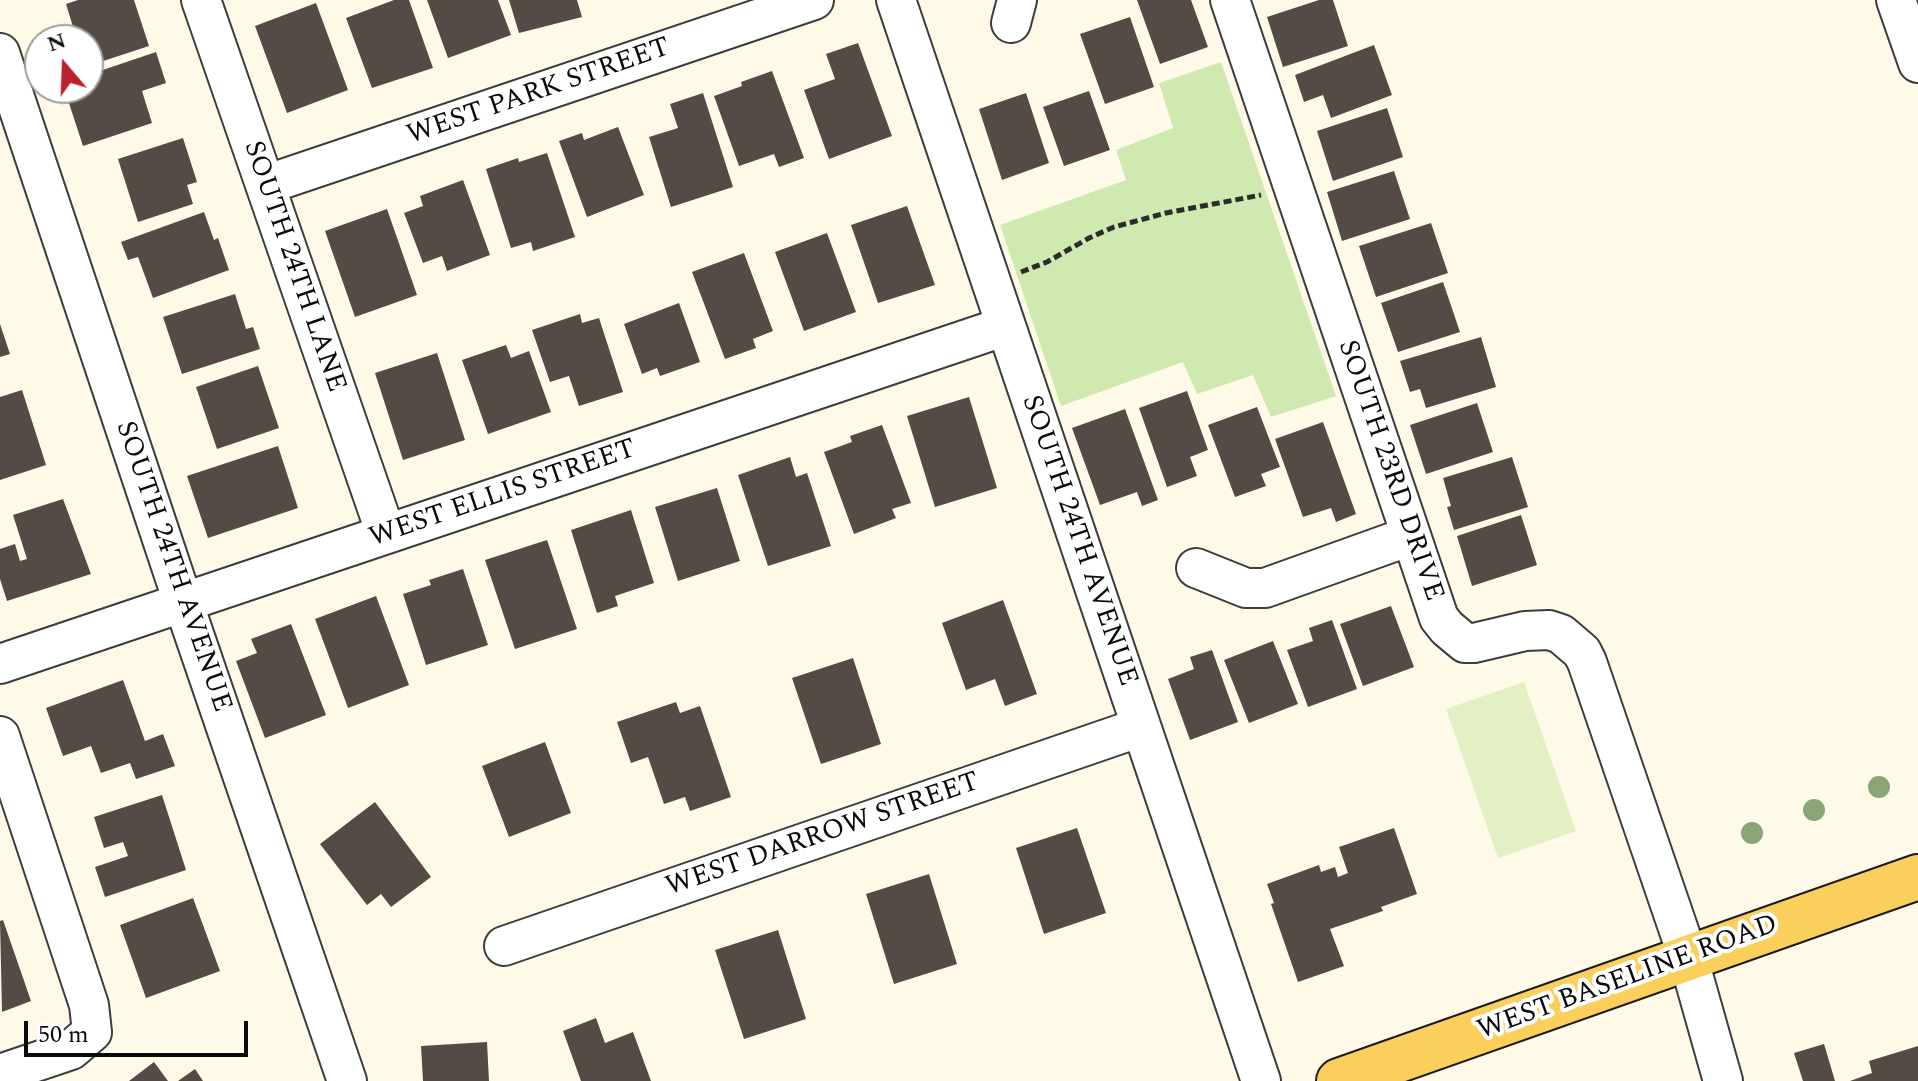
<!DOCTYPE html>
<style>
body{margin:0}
#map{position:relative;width:1918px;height:1081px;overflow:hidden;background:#fffae7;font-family:Spectral,serif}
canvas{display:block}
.north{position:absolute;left:24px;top:24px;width:80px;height:80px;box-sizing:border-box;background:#fff;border:2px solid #9d9d9d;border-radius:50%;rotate:341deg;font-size:22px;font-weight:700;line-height:32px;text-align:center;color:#0a0a0a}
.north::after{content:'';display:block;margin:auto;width:28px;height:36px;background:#bb212d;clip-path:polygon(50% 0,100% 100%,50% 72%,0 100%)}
.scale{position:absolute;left:24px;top:1021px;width:224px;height:36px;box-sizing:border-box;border:4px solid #0a0a0a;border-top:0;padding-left:10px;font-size:24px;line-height:28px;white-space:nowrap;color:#0a0a0a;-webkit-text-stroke:6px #fff;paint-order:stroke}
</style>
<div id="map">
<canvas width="1918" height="1081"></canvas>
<div class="north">N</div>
<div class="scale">50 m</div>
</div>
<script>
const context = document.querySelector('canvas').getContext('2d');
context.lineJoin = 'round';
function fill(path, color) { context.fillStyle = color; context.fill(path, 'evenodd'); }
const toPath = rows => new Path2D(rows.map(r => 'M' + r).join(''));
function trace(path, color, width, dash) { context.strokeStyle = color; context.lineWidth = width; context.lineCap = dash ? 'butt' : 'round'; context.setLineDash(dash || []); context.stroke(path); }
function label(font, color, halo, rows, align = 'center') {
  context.font = font + ' Spectral,serif'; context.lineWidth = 8; context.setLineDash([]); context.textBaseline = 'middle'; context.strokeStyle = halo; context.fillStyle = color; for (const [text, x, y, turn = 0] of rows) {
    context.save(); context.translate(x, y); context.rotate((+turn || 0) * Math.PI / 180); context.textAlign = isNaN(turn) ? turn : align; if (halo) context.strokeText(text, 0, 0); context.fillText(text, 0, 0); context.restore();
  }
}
const green = toPath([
 [1221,62,1336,396,1271,417,1253,375,1197,394,1183,362,1061,406,1000,225,1126,180,1116,150,1173,128,1159,83]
]);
const pitch = toPath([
 [1524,682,1576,831,1498,858,1446,709]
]);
const building = toPath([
 [78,0,134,0,149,46,88,66,88,40,77,40,66,4],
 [394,0,409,0,433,68,372,88,346,18],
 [427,0,498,0,511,35,448,58],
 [509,0,577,0,582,17,519,33],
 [1137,0,1191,0,1208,47,1160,64],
 [1319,0,1333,0,1348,46,1283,67,1267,17],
 [316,3,348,90,287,113,255,26],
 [1130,17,1154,87,1105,104,1080,34],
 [858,43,892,136,829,159,804,90,835,79,826,54],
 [1374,45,1392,95,1331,118,1323,95,1304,102,1295,75],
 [156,52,166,83,142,91,152,123,83,146,64,88,88,88,88,75],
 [772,71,804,158,779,167,774,154,739,166,714,96,742,86,741,82],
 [1089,91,1110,150,1064,166,1043,107],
 [703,93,733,187,671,207,649,137,678,128,670,104],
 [1026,93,1049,163,1002,180,979,109],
 [1387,108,1403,157,1333,181,1317,131],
 [618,127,644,195,587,217,559,141,582,133,584,140],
 [183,138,197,182,187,185,193,204,138,222,118,159],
 [547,153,575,237,533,251,531,242,511,248,486,169,518,158,519,162],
 [1394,171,1410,219,1342,241,1327,192],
 [463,180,490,255,447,271,442,256,423,263,404,213,423,206,420,196],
 [907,206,935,285,878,303,851,225],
 [387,209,417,295,355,317,325,231],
 [204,212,214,240,218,238,229,270,153,298,138,257,128,260,121,242],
 [1431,223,1448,273,1376,297,1359,246],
 [827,233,856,312,804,331,775,252],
 [744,253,773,331,753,339,756,348,725,359,692,272],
 [1443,282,1460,332,1398,352,1381,303],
 [235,294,246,329,253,327,260,349,182,374,163,317],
 [679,303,700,362,660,376,657,368,642,374,624,324],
 [580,314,582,323,599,318,623,392,579,406,569,376,550,382,532,330],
 [0,324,10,354,0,357],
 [1481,337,1496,387,1426,408,1420,389,1410,392,1400,361],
 [506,345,511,358,529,351,551,412,488,434,462,360],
 [437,353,465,440,403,460,375,373],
 [258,366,279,428,217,449,196,387],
 [22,390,46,465,0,480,0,397],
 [1187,391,1208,450,1190,457,1197,476,1167,487,1139,408],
 [969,397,997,488,935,507,907,416],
 [1477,403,1493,452,1426,474,1410,425],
 [1257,407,1280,467,1261,474,1266,486,1235,497,1208,425],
 [1125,409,1158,500,1142,506,1137,492,1100,505,1072,428],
 [1323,422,1356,514,1336,522,1331,508,1303,517,1275,439],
 [882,425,911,503,892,509,896,518,854,534,824,452,852,442,850,436],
 [278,446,298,508,208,538,187,476],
 [790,457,796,477,807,473,831,546,768,566,738,475],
 [1512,457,1528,507,1454,530,1447,507,1451,506,1443,478],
 [717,488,740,561,678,581,655,507],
 [63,499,91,574,7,601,0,579,0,549,15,544,20,561,27,559,13,515],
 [631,510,654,583,615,596,618,606,597,613,571,530],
 [1521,515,1537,565,1472,586,1457,536],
 [547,540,577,629,515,649,485,560],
 [463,569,488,645,426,665,403,594,431,585,429,580],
 [376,596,409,685,348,708,315,619],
 [1003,600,1037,694,1005,706,995,679,966,690,942,623],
 [1391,606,1414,667,1363,686,1340,624],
 [1332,620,1357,689,1308,707,1287,650,1313,641,1309,628],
 [291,624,326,715,265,738,236,661,257,653,251,639],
 [1273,641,1298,704,1249,723,1224,660],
 [1212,650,1238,722,1190,740,1168,679,1194,669,1190,657],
 [853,658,881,744,821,764,792,678],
 [123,680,145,741,163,734,175,766,136,779,130,763,101,773,91,746,63,756,46,708],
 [676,702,680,713,700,706,731,797,690,811,685,797,664,804,648,757,631,763,617,722],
 [545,742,571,813,509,837,482,766],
 [162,795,186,870,105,897,95,867,128,856,123,842,104,848,94,817],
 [375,802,431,877,391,907,381,894,367,905,320,844],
 [1077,828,1106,913,1044,934,1016,848],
 [1394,828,1417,894,1381,907,1383,911,1330,929,1344,966,1298,982,1271,904,1274,903,1267,884,1319,865,1321,872,1335,867,1338,877,1348,873,1339,847],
 [929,874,957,964,894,984,866,894],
 [193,898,220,971,146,998,120,925],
 [3,920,31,1001,2,1012,0,921],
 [778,930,806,1019,744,1039,715,950],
 [596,1018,605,1043,633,1032,651,1081,581,1081,563,1031],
 [487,1042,489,1081,423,1081,421,1046],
 [1824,1044,1835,1081,1803,1081,1794,1053],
 [1918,1046,1918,1081,1850,1081,1872,1073,1869,1061],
 [154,1062,168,1081,129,1081],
 [195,1069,203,1081,178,1081]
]);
const path = toPath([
 [1021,272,1047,262,1089,238,1114,227,1166,213,1261,195]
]);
const minor = toPath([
 [201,0,386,534],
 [896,0,1261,1081],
 [1230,0,1439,618,1447,628,1465,643,1474,643,1525,631,1549,630,1561,634,1582,652,1587,662,1688,957,1723,1081],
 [1896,0,1918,63],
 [1011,23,1017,0],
 [0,53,183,602,347,1081],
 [265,185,814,0],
 [1196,568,1246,588,1265,588,1410,536],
 [0,664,1006,326],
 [0,736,89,1005,92,1032,71,1050,0,1074],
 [504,946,1141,727]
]);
const major = toPath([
 [1339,1081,1918,877]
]);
const trees = [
 [1879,787],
 [1814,810],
 [1752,833]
];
const streetNames = [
 ["WEST PARK STREET",539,93,-19],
 ["SOUTH 24TH LANE",293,267,71],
 ["SOUTH 23RD DRIVE",1389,471,71],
 ["WEST ELLIS STREET",503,495,-19],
 ["SOUTH 24TH AVENUE",1078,541,71],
 ["SOUTH 24TH AVENUE",172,567,71],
 ["WEST DARROW STREET",823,836,-19],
 ["WEST BASELINE ROAD",1628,979,-20]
];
fill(green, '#d0e9b1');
fill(pitch, '#e2f0c3');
fill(building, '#534b46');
trace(minor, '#3d3d3d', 42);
trace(major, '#1b1b1b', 48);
trace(path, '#2c2c2c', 5, [8, 4]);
trace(minor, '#fff', 38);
trace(major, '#fbcf5b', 44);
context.fillStyle = '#8aa677';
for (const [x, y] of trees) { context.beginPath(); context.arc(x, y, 11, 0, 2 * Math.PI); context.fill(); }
label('28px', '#0a0a0a', '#fff', streetNames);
</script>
